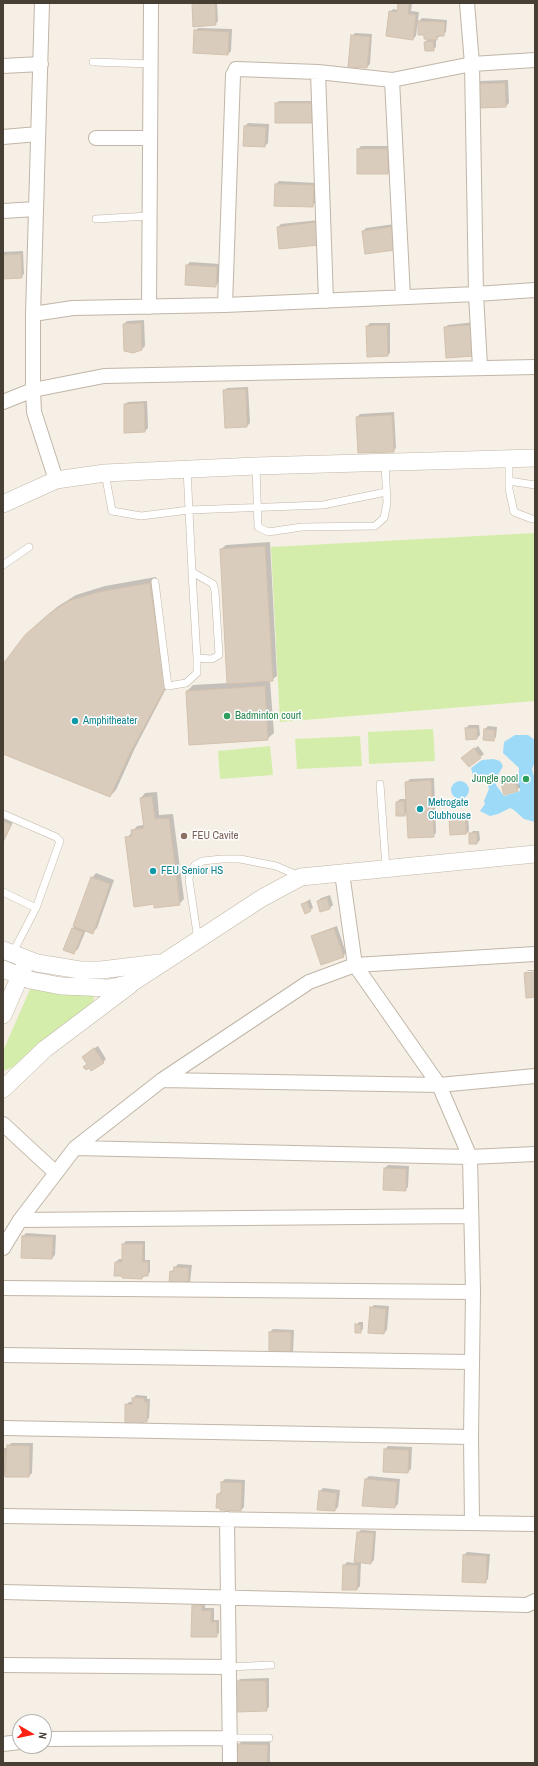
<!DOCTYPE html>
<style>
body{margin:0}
#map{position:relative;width:538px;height:1766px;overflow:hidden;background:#f5efe6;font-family:"Archivo Narrow",sans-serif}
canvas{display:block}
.frame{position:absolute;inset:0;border:4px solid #483f34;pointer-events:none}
.north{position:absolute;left:12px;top:1714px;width:40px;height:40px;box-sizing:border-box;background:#fff;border:1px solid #b6b2ae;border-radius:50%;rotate:99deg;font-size:11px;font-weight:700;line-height:16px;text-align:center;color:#483f34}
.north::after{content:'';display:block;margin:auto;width:14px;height:18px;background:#ff2112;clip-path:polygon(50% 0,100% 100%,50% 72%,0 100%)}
</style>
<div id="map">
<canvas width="538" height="1766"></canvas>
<div class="frame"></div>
<div class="north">N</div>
</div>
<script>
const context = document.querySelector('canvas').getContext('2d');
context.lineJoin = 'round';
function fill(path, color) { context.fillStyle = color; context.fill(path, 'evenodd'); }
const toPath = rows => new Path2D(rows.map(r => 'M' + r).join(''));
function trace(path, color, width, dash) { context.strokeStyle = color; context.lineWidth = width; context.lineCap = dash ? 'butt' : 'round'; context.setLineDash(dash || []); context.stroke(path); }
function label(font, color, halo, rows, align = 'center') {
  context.font = font + ' "Archivo Narrow",sans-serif'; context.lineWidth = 3; context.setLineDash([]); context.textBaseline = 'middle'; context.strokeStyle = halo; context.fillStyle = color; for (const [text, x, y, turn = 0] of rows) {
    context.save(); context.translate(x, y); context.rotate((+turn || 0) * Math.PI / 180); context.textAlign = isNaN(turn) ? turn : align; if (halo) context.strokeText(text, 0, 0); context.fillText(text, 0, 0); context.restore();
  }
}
const green = toPath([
 [535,533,535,701,280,722,271,547],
 [433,729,435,761,369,764,368,732],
 [360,736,362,766,297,769,295,739],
 [270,746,273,775,220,779,218,751],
 [32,985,93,993,94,998,92,1003,39,1043,13,1067,3,1071,3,1051]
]);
const water = toPath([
 [515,735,528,735,535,740,535,762,532,769,535,780,535,822,524,819,514,810,510,808,498,814,490,816,480,811,485,804,484,801,489,789,487,782,481,776,473,775,471,768,482,760,493,759,500,761,503,766,497,777,496,785,504,796,520,791,518,780,519,768,503,753,504,742],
 '451 790a9 9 0 1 1 18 0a9 9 0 1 1-18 0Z'
]);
const shadow = toPath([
 [193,3,217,3,218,21,215,24],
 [399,3,412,3,411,11,419,12,416,36,413,39,390,12,393,9,398,10],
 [422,18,447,20,446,32,436,39,436,47,433,50,425,42,429,38,418,22],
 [198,28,232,29,231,51,228,54,195,31],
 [355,33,372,34,370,64,367,67,352,36],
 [508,80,509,103,506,106,477,84,480,81],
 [279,101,315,101,315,119,312,122,276,104],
 [248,123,269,124,268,143,265,146,245,126],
 [361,146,391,146,391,170,388,173,358,149],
 [279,181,316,183,315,203,312,206,276,184],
 [319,220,319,244,278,227,281,224],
 [395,224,398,246,363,231,366,228],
 [23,251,24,274,21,277,3,278,3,252],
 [190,262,220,264,218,283,215,286,187,265],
 [144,320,145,346,142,349,124,324,127,321],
 [475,322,474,355,445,328,448,325],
 [370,323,390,323,390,353,387,356,367,326],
 [248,387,250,423,247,426,224,391,227,388],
 [147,401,148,428,145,431,125,404,128,402],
 [394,412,396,448,393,451,357,417,360,414],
 [270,542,277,676,270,681,274,733,267,739,187,691,193,685,228,683,221,549,226,545],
 [156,577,170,681,135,748,116,790,110,796,3,752,3,668,32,629,57,607,76,595,105,586],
 [469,725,479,725,480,735,477,738,466,728],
 [488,726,497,727,496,737,493,740,485,729],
 [478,746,484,754,469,766,466,755],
 [516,774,520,787,517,790,501,780,504,777],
 [434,778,436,833,433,836,408,811,405,815,397,802,400,799,407,799,407,782,410,779],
 [157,792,159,815,173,814,184,899,179,904,127,838,137,826,144,825,141,798,145,793],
 [468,815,469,831,466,834,451,834,450,819,453,816],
 [3,817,13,822,3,843],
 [473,831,479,831,480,840,477,843,470,834],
 [96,873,114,880,97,928,93,932,86,930,78,949,73,953,73,928,75,926,92,878],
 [330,895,333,905,330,908,321,911,318,901,321,898],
 [310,899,313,908,310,910,302,905],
 [337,926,346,953,343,956,312,937,315,934],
 [528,970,535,970,535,971,527,971,527,973,535,973,535,996,525,973],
 [98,1046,106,1059,103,1062,88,1064,83,1057],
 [388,1165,409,1166,408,1187,405,1190,385,1168],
 [26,1233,56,1235,55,1255,52,1258,22,1257,23,1236],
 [126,1241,145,1241,145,1260,150,1260,150,1272,147,1275,142,1278,116,1262,119,1259,123,1259,123,1244],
 [178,1264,192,1265,190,1282,187,1285,171,1272],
 [374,1305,389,1306,387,1330,384,1333,371,1308],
 [359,1322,363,1322,363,1329,360,1332,356,1325],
 [273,1329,294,1330,293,1352,290,1355,270,1332],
 [136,1395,147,1396,147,1399,150,1399,149,1418,143,1423,126,1405,129,1402,133,1402,133,1398],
 [11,1443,33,1443,32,1473,29,1476,7,1473,3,1476,3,1448,8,1448],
 [388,1446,412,1447,411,1469,408,1472,385,1449],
 [369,1476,400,1479,398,1504,395,1507,366,1479],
 [225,1479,245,1480,244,1507,241,1510,218,1494,222,1491,222,1482],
 [323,1488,340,1490,338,1507,335,1510,320,1491],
 [361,1530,376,1531,374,1560,371,1563,361,1562,360,1586,357,1589,344,1565,347,1562,355,1563,358,1533],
 [467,1552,490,1554,488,1579,485,1582,464,1555],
 [196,1602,205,1602,205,1608,214,1608,214,1620,219,1620,219,1633,216,1636,193,1605],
 [269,1678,269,1707,266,1710,237,1682,240,1679],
 [241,1742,270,1742,270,1763,238,1763,238,1745]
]);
const building = toPath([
 [192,3,215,3,216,25,193,27,192,3],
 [398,3,409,4,408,14,416,15,413,40,386,36,389,11,397,12,398,3],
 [418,21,445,22,444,36,437,36,437,40,424,39,424,35,418,35,418,21],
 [194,30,229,32,228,55,193,53,194,30],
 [351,35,370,37,367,68,348,67,351,35],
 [433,41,434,51,425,51,424,42,433,41],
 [505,83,506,107,477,108,476,84,505,83],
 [275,103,312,103,312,123,275,123,275,103],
 [244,126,266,127,265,147,243,146,244,126],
 [357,149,388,149,388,174,357,174,357,149],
 [275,184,314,185,313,207,274,206,275,184],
 [317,222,319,245,279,249,277,227,317,222],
 [392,227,395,250,365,254,362,231,392,227],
 [21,254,22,278,3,279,3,255,21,254],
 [186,265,217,267,216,287,185,285,186,265],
 [141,323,142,350,133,353,124,351,123,324,141,323],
 [387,325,388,356,367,357,366,326,387,325],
 [472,325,475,356,446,358,444,327,472,325],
 [246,389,247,427,225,428,223,390,246,389],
 [144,403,145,432,124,433,124,404,144,403],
 [392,415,394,452,358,453,356,417,392,415],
 [265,546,273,681,227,684,220,549,265,546],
 [150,583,165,688,129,755,110,797,3,754,3,664,25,635,50,613,69,601,98,592,150,583],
 [265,686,268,740,189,745,186,691,265,686],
 [465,728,477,728,477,739,466,740,465,728],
 [484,729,495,730,494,741,483,740,484,729],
 [474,748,481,758,469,767,461,758,474,748],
 [513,776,518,791,504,795,500,780,513,776],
 [431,780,434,837,408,838,405,782,431,780],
 [152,796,155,819,169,818,180,905,154,908,154,904,134,907,125,837,132,836,131,830,144,828,140,798,152,796],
 [404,801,405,816,396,816,396,802,404,801],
 [466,817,466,834,450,835,449,818,466,817],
 [3,821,11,825,3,842,3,821],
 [469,833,477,833,477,844,469,844,469,833],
 [91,877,110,884,93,934,73,926,91,877],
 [327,898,330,909,320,912,317,901,327,898],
 [307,902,311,911,305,914,301,904,307,902],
 [72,928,83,932,74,954,63,950,72,928],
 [334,928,344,957,321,965,311,936,334,928],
 [535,972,535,997,526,998,524,973,535,972],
 [94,1048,104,1063,91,1071,89,1068,86,1070,83,1067,87,1064,82,1057,94,1048],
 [384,1168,406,1169,406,1191,383,1190,384,1168],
 [22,1236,53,1237,52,1259,21,1258,22,1236],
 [122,1244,143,1244,142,1262,148,1262,148,1276,142,1276,142,1279,122,1278,122,1276,114,1276,115,1262,122,1262,122,1244],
 [174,1267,189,1268,188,1284,169,1282,170,1271,173,1272,174,1267],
 [370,1307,386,1309,384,1334,368,1333,370,1307],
 [355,1324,361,1325,361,1333,355,1333,355,1324],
 [269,1332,291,1332,291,1356,269,1355,269,1332],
 [132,1398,144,1398,144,1402,148,1402,147,1422,143,1422,143,1424,125,1423,125,1404,132,1405,132,1398],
 [7,1445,30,1446,29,1477,5,1477,7,1445],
 [384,1449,409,1450,408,1473,383,1472,384,1449],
 [3,1451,5,1451,4,1477,3,1477,3,1451],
 [365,1479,397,1482,395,1508,362,1506,365,1479],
 [221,1482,242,1483,241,1511,220,1510,220,1508,216,1508,217,1494,221,1494,221,1482],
 [319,1491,337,1493,335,1511,317,1510,319,1491],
 [357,1532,374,1533,371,1564,354,1562,357,1532],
 [463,1555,487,1556,486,1583,462,1582,463,1555],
 [343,1565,358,1565,357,1590,342,1590,343,1565],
 [192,1605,202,1605,202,1611,211,1610,211,1622,217,1622,217,1637,191,1637,192,1605],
 [236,1681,266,1681,267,1711,236,1712,236,1681],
 [237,1744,268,1745,267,1763,237,1763,237,1744]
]);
const service = toPath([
 [93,62,151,64],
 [96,219,149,216],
 [509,459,509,489,514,512,532,519,535,519],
 [256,466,258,527,268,532,302,527,375,526,384,518,387,503,385,463],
 [187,469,189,510,192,572,197,658,212,659,219,655,215,591,213,584,192,572],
 [105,473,112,511,141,516,189,510,323,505,386,492],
 [509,481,535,485],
 [3,565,29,547],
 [155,582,168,686,186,683,197,673,197,658],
 [380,784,386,868],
 [3,814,56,837,60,841,36,908,12,954],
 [3,892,36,908],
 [198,940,189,880,190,872,195,865,203,861,222,859,240,859,276,866,299,876],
 [229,1667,271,1665],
 [230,1738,269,1738]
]);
const minor = toPath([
 [42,3,33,314,33,390,34,412,56,480],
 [467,3,472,64,476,294,480,367],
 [3,66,41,64],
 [318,72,326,301],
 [392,80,403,297],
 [3,137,38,134],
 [96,138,150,138],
 [3,211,36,209],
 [225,305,233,75,236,69,318,72,392,80,472,64,535,60],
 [149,307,151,3],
 [33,314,73,308,225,305,476,294,535,290],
 [3,402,33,390,104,376,535,367],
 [342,873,355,965,439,1085,470,1157,473,1292,471,1437,472,1523],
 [162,1080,439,1085,535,1076],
 [3,1124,56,1173],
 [75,1148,470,1157,535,1154],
 [20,1220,471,1216],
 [3,1248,20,1220,75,1148,162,1080,309,982,355,965,535,954],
 [3,1288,473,1292],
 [3,1355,471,1362],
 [3,1428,471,1437],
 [3,1516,535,1524],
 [227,1519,230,1763],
 [3,1592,527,1605,535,1601],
 [3,1665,229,1667],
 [44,1739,230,1738],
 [3,1744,20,1742]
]);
const tertiary = toPath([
 [3,504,56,480,105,473,256,466,535,458],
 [3,950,37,963,80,970,101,970,159,963],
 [3,969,30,980,61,986,109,988,132,983,262,898,301,877,535,854],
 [3,1015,24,967],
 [3,1089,45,1049,130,985]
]);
const markers = [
 [227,716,4,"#2e9e5b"],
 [75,721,4,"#0f9aa8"],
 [526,779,4,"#2e9e5b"],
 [420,809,4,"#0f9aa8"],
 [184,836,4,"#8d6e63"],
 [153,871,4,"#0f9aa8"]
];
const leisureNames = [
 ["Badminton court",235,716],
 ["Jungle pool",518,779,"right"]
];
const cultureNames = [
 ["Amphitheater",83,721],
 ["Metrogate",428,803],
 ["Clubhouse",428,816],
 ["FEU Senior HS",161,871]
];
const educationNames = [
 ["FEU Cavite",192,836]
];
fill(green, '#d5edaa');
fill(water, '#9cdaf8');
fill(shadow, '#0003');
fill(building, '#daccbd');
trace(building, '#d3c1ac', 1);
trace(service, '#c1b6a7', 8);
trace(minor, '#c1b6a7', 16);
trace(tertiary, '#c1b6a7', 18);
trace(service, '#fff', 7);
trace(minor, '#fff', 14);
trace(tertiary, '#fff', 17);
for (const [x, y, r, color] of markers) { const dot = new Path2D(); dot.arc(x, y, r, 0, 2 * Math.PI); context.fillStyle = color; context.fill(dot); trace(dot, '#fff', 1.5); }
label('11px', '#27864d', '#fff', leisureNames, 'left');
label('11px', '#0d838f', '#fff', cultureNames, 'left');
label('11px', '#785e54', '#fff', educationNames, 'left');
</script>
